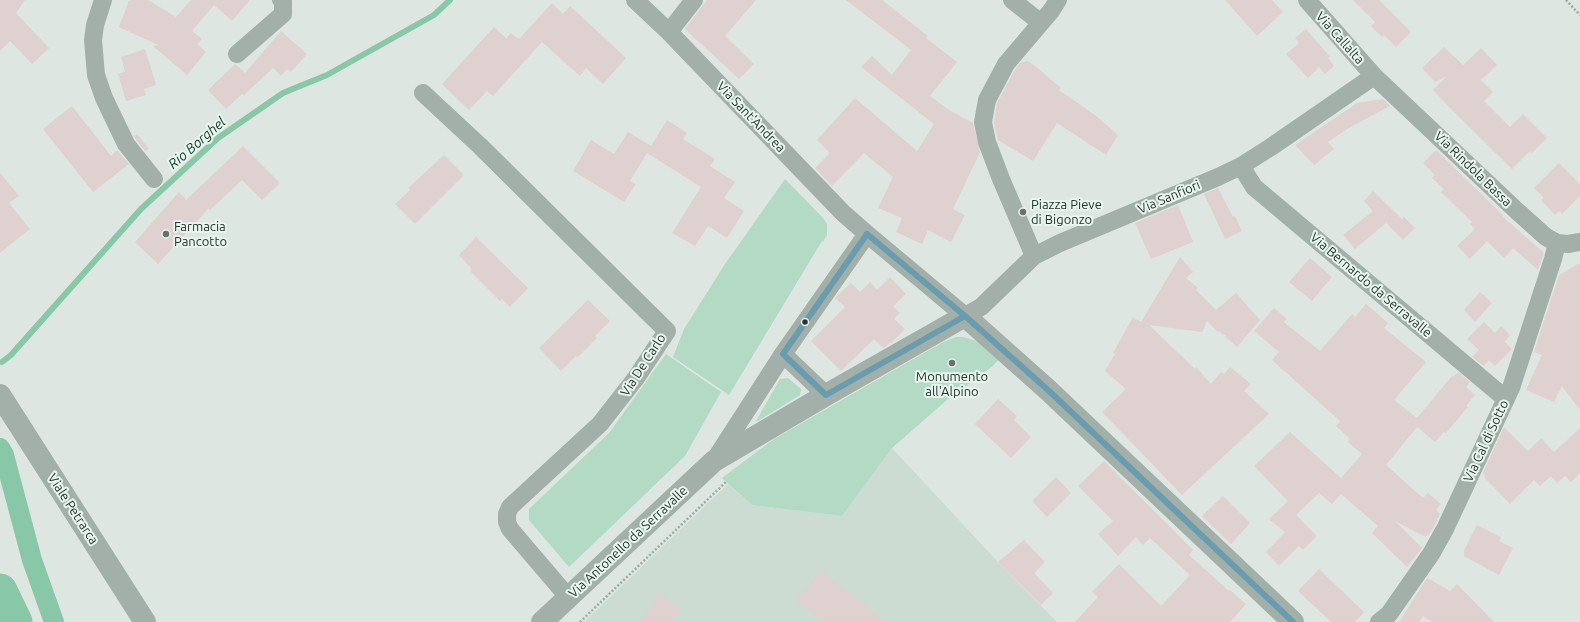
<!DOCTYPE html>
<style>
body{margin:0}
canvas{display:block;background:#dee6e1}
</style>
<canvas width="1580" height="622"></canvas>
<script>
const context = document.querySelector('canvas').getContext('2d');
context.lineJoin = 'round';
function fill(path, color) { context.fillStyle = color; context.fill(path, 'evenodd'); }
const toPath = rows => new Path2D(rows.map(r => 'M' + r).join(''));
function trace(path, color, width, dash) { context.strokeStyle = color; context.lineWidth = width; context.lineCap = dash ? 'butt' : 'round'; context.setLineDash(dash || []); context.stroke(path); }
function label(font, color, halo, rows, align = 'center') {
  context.font = font + ' Ubuntu,sans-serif'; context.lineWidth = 4; context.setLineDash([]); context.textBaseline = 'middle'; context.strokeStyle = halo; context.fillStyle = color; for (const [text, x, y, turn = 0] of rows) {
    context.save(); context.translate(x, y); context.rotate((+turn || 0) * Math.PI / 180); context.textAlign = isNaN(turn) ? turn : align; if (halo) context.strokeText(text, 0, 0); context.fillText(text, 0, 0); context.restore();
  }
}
const built = toPath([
 [892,448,998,562,1057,622,584,622,728,484,752,505,842,516]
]);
const green = toPath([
 [785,179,823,218,827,224,827,235,823,242,822,241,729,395,673,357,684,329,725,264],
 [956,337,963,337,977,341,998,360,993,366,947,400,892,448,842,516,752,505,722,478,774,439,943,342],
 [666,354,721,392,685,456,569,567,529,520,529,509,609,433],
 [788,378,801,389,800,395,758,421,756,421,780,379]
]);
const stream = toPath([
 [2,362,11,355,141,209,218,138,283,93,327,75,434,15,450,0]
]);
const canal = toPath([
 [0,448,4,455,32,560,54,622]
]);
const river = toPath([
 [0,591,15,622]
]);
const building = toPath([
 [0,0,25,0,16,13,49,48,32,64,10,41,0,51],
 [129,0,130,1,131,0,148,0,176,17,191,0,250,0,232,21,214,5,192,31,202,39,197,44,206,52,187,75,153,46,158,45,119,27],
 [707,0,756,0,725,36,754,64,739,79,685,29],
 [846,0,882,0,928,36,926,38,957,62,930,96,949,110,973,123,980,152,953,209,965,215,951,242,928,230,922,244,896,232,902,218,878,208,893,177,864,153,832,186,815,168,830,153,817,140,855,98,917,151,934,124,861,67,872,56,892,75,911,50],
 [1225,0,1272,0,1283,12,1257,36],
 [1353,0,1379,0,1411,32,1396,47,1384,35,1382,37,1371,26,1375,22],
 [552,3,563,14,570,6,626,58,603,84,586,68,580,76,542,42,493,96,487,91,469,110,442,84,494,27,506,38,511,33,519,39],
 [1306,29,1330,57,1328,58,1334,66,1325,74,1319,67,1308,78,1286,54,1299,43,1295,38],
 [281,31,307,54,291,72,287,69,281,76,273,68,244,95,242,94,226,109,208,90,235,64,245,73],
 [1444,47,1463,65,1481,48,1497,65,1481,80,1493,92,1484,101,1510,127,1523,114,1547,138,1532,153,1530,151,1512,169,1453,111,1433,90,1447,76,1435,82,1422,68],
 [145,49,156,85,144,89,146,95,126,101,118,74,125,72,121,57],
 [1027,61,1034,65,1061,88,1059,90,1095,115,1118,135,1106,155,1057,123,1033,161,998,140,994,122,997,103,1015,70,1020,63],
 [1383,99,1390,106,1347,129,1328,142,1334,149,1314,165,1295,145,1357,103],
 [72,106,111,156,117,150,129,164,93,192,43,129],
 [667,120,687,133,683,139,715,159,710,166,735,182,724,198,744,211,727,238,708,226,695,246,672,233,701,187,647,153,630,181,636,184,624,202,573,171,591,140,614,154,628,132,651,146],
 [137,134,149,149,145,151,135,138,134,136],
 [243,146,280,183,262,200,242,180,210,210,208,209,158,264,135,242,179,192,186,200],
 [1436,150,1503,215,1502,216,1544,253,1538,270,1513,248,1504,258,1487,241,1470,259,1457,246,1475,229,1470,224,1472,222,1441,192,1444,189,1432,178,1435,175,1423,163],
 [444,155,464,175,415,224,395,204,410,190,408,188],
 [1559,163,1580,184,1580,196,1562,214,1559,211,1555,215,1541,200,1544,198,1534,188],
 [0,173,19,196,9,203,30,229,0,253],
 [1218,188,1233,217,1235,216,1242,231,1225,239,1204,194],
 [1373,191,1402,219,1404,217,1415,228,1403,240,1386,223,1355,249,1343,235,1373,211,1364,201],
 [1178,205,1193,242,1151,259,1135,223],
 [476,237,528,288,510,307,502,299,500,301,470,271,472,269,459,255],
 [1180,257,1193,272,1186,278,1198,288,1196,290,1216,310,1236,293,1260,320,1237,347,1225,336,1227,335,1222,334,1219,331,1218,332,1207,321,1202,332,1149,325,1195,369,1196,367,1211,384,1221,372,1224,374,1230,367,1251,384,1244,391,1269,414,1182,495,1102,412,1126,389,1105,371,1115,354,1113,353,1133,317,1141,322],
 [1310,258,1332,277,1312,301,1289,282],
 [1580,263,1580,410,1562,386,1554,402,1526,390,1542,355,1534,352,1559,275],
 [890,277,906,294,893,306,900,313,894,319,905,329,894,340,883,348,874,339,841,371,811,341,845,307,835,298,851,283,860,292,870,282,877,290],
 [1480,292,1492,303,1475,322,1464,310],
 [588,300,610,321,595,336,597,338,577,358,576,356,561,371,539,348],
 [1366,304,1388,323,1384,328,1426,362,1394,400,1417,418,1452,376,1453,377,1458,372,1470,382,1466,387,1475,395,1466,406,1468,407,1446,433,1444,432,1435,442,1417,427,1386,465,1423,498,1428,493,1441,504,1436,510,1440,514,1433,528,1426,537,1395,521,1422,548,1407,567,1372,533,1378,526,1341,494,1332,504,1319,493,1296,515,1317,536,1303,550,1299,546,1279,566,1266,552,1285,532,1269,519,1288,501,1254,466,1290,432,1341,478,1362,454,1348,442,1350,439,1336,426,1340,421,1272,360,1279,352,1254,331,1274,308,1287,319,1284,322,1320,351,1352,314,1355,317],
 [1484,322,1495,333,1501,326,1510,335,1505,342,1512,349,1495,366,1489,360,1484,366,1472,357,1479,350,1467,339],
 [998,399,1017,416,1014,420,1031,437,1011,458,975,424],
 [1504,427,1528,451,1541,438,1554,452,1580,428,1580,473,1571,482,1565,476,1557,483,1551,476,1540,486,1534,480,1510,504,1484,477,1485,475,1483,473],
 [1104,461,1193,550,1189,555,1229,591,1230,590,1246,604,1230,622,1075,622,1098,597,1092,592,1119,564,1161,606,1190,575,1150,538,1143,545,1136,537,1118,556,1098,534,1113,521,1078,486],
 [1056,477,1071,493,1047,517,1032,501],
 [1223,496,1250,523,1231,544,1202,516],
 [1477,525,1501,537,1499,541,1513,548,1499,575,1464,556,1464,550],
 [1024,540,1045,562,1034,573,1053,593,1041,605,998,562],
 [1319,569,1364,612,1355,622,1331,622,1298,591],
 [821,570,886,622,824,622,796,600],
 [1427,578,1450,591,1457,584,1494,622,1432,622,1423,616,1419,622,1399,622],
 [656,592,681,608,672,622,641,622,654,603]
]);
const path = toPath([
 [1566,0,1580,15],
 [580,622,726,482]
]);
const minor = toPath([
 [103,0,95,25,93,40,96,75,104,98,126,144,154,179],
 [635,0,669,32,843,213,867,234,965,316,981,307,1034,256,1060,243,1218,177,1241,166,1271,147,1374,76],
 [1012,0,1041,23],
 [1307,0,1374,76,1517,211,1546,237,1557,243,1568,244,1580,242],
 [669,32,694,0],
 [237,54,283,14,283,2,281,0],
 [423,93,480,146,667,331,636,378,600,424,510,507,507,514,507,522,510,529,568,597],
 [1241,166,1254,187,1506,399],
 [1034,256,1001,179,987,142,983,122,987,100,1006,64,1051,11,1058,0],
 [783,354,826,395],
 [714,461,783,354,867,234],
 [1379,622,1389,614,1431,554,1445,529,1511,388,1553,259,1557,243]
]);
const tertiary = toPath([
 [0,395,145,622],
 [542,622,714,461,826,395,965,316,1048,390,1293,622]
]);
const bus1 = toPath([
 [867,234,965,316,826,395,783,354,867,234],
 [965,316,1048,390,1293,622]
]);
const markers = [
 [1023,212,4,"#6a706d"],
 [166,234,4,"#6a706d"],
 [805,322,3.5,"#2b312e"],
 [952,363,4,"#6a706d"]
];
const streetNames = [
 ["Via Callalta",1340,38,48],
 ["Via Sant'Andrea",751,117,46],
 ["Via Rindola Bassa",1473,169,44],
 ["Via Sanfiori",1169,197,-23],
 ["Via Bernardo da Serravalle",1371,285,40],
 ["Via De Carlo",643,365,-57],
 ["Via Cal di Sotto",1486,441,-65],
 ["Viale Petrarca",73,509,57],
 ["Via Antonello da Serravalle",628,542,-43]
];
const poiNames = [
 ["Piazza Pieve",1031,205],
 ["di Bigonzo",1031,220],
 ["Farmacia",174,227],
 ["Pancotto",174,242],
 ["Monumento",952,377,"center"],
 ["all'Alpino",952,392,"center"]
];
const waterNames = [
 ["Rio Borghel",197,143,-41]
];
fill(built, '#ccdcd3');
fill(green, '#b2dac5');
trace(stream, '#89c7a9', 6);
trace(canal, '#89c7a9', 20);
trace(river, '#89c7a9', 35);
fill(building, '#ded1d0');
trace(path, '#9fa8a3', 2.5, [2, 2]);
trace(minor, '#a3b0a9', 18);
trace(tertiary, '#a3b0a9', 22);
trace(bus1, '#699caf', 6);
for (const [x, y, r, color] of markers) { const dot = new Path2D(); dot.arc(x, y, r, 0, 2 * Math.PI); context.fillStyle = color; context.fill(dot); trace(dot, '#e7f6ee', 1.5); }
label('13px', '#2b312e', '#e7f6ee', streetNames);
label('13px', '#2b312e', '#e7f6ee', poiNames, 'left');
label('italic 14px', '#123827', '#e7f6ee', waterNames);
</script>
